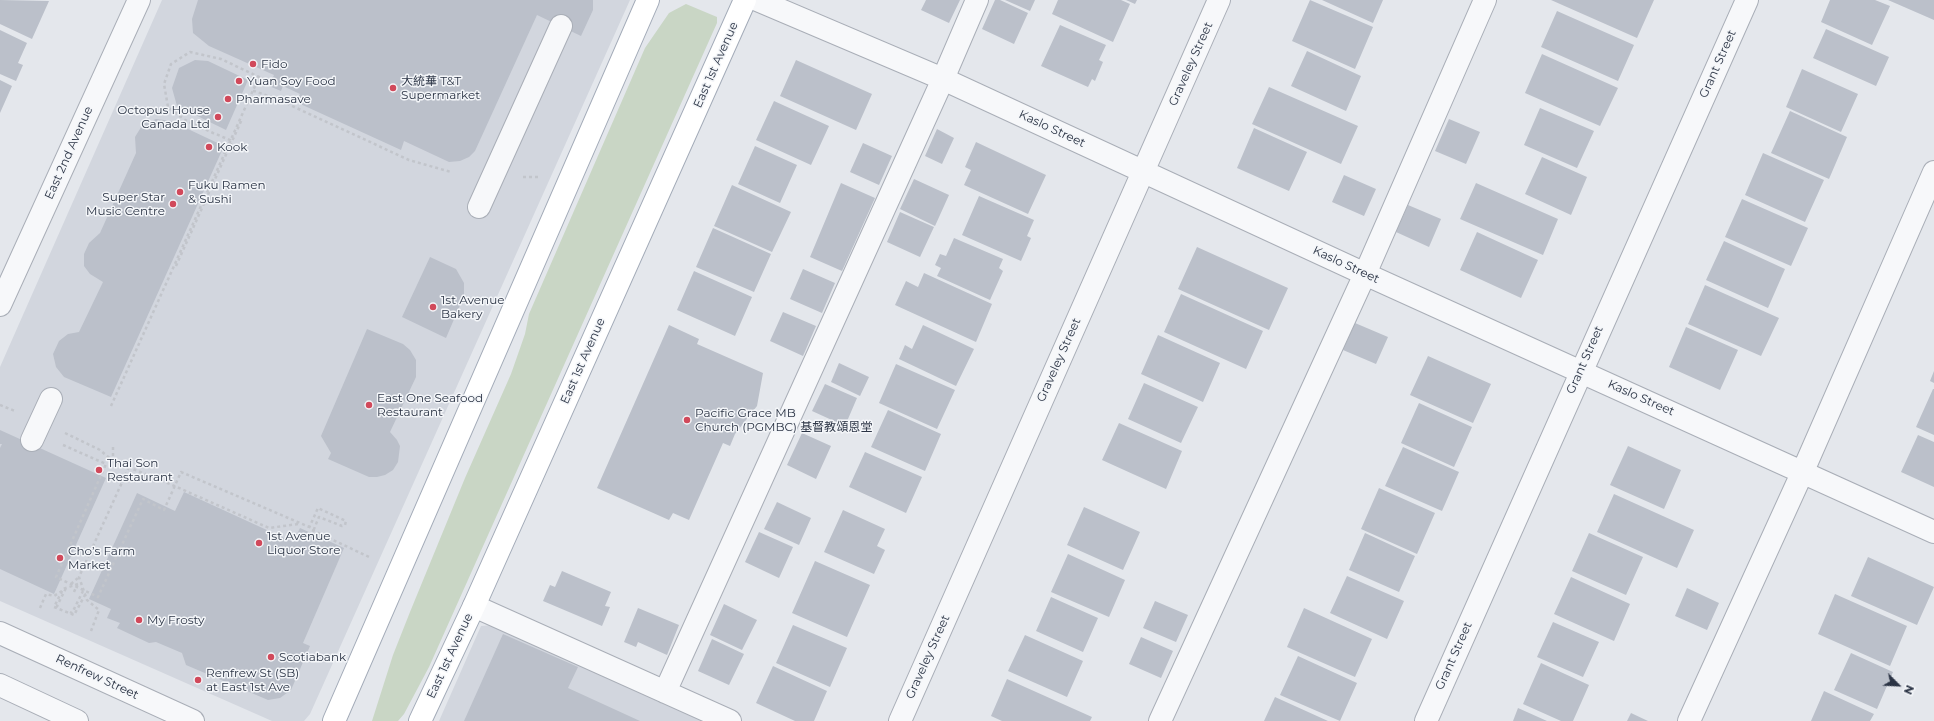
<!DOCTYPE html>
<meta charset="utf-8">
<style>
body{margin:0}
#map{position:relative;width:1934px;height:721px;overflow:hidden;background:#e4e7ec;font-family:Montserrat,sans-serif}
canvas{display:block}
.north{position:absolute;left:1878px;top:665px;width:40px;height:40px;-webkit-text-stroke:3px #f4f6f9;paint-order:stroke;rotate:114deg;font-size:11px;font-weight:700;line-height:16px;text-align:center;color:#2b3445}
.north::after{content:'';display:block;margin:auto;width:14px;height:18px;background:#2b3445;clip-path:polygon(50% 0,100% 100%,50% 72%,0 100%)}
</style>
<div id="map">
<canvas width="1934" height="721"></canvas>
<div class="north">N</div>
</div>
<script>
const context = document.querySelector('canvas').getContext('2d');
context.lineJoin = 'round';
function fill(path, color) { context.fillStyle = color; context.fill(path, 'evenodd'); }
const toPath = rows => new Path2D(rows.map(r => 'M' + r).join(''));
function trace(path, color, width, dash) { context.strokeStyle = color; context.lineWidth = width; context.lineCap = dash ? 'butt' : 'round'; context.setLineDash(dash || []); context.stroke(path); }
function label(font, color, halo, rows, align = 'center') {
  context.font = font + ' Montserrat,"Noto Sans SC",sans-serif'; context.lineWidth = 3; context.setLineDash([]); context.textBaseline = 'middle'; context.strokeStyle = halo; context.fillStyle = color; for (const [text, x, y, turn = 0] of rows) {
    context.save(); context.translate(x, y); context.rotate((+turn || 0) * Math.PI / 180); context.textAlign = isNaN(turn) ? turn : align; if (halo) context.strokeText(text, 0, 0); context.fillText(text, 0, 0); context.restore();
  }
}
const built = toPath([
 [162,0,630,0,310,714,304,721,272,721,0,601,0,367],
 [506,624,713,721,439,721,481,626]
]);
const green = toPath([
 [686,4,717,17,717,23,429,667,404,714,398,721,372,721,393,655,410,612,465,478,511,374,525,334,529,314,645,48,669,13]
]);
const building = toPath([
 [0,0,49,1,32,39,0,24],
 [198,0,593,0,593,10,581,36,537,15,475,151,469,157,460,161,449,162,404,141,401,150,296,102,300,94,283,86,281,91,269,86,274,75,209,46,193,33,192,19],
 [926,0,960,0,949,23,921,10],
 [995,0,1000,0,1028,13,1014,44,982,29],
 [1005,0,1035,0,1030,11],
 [1058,0,1121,0,1130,4,1113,42,1052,14],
 [1126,0,1137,0,1135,4],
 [1310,0,1373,27,1355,69,1292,41],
 [1322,0,1383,0,1373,23],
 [1551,0,1654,0,1637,38],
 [1830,0,1875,0,1890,6,1872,45,1821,22],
 [1888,0,1934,0,1934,20],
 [1557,11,1634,45,1618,81,1541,47],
 [1060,25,1106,45,1099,60,1103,62,1095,81,1092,79,1088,87,1041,66],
 [1826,29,1889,57,1876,86,1813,58],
 [0,30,27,43,18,63,23,65,16,81,0,74],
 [1307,51,1361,76,1346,111,1291,86],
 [1542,54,1618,88,1600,126,1525,93],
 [195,60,208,61,248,80,226,130,177,106,172,88,179,68],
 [796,60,872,94,856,130,780,96],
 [1802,69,1858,94,1841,132,1786,107],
 [0,80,12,86,0,113],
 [1269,87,1358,126,1341,164,1252,124],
 [774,101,829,126,811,165,756,140],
 [1540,108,1594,131,1577,168,1524,145],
 [1790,111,1847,137,1829,179,1771,153],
 [156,119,171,121,224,146,111,397,64,377,56,367,53,354,59,341,68,334,79,332,103,282,90,274,84,266,84,254,89,243,100,233,136,153,135,137,143,124],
 [1449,119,1480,132,1466,164,1435,151],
 [1254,128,1307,152,1289,191,1237,168],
 [937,129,954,138,942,164,925,156],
 [976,142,1046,175,1028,214,964,185,971,170,965,167],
 [863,143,892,156,879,185,850,172],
 [755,146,797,165,780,203,738,184],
 [1763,153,1824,180,1805,222,1745,195],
 [1542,157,1587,177,1571,215,1525,194],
 [1344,175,1376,189,1364,216,1332,202],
 [914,179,949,195,935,226,900,209],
 [841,183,875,198,842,271,810,257],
 [1476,183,1558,219,1543,255,1460,219],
 [732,185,791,212,772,252,714,226],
 [979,196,1034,220,1027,236,1031,238,1021,261,962,235],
 [1742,199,1808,228,1791,266,1725,237],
 [1408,205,1441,219,1429,247,1396,232],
 [900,212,934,227,920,257,887,242],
 [713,228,771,254,754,292,696,267],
 [1477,232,1538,260,1521,298,1460,270],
 [954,238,1003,259,999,268,1003,271,990,300,937,276,941,268,935,265,940,254,946,256],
 [1724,241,1785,269,1768,308,1706,280],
 [1197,247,1288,288,1269,330,1178,289],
 [430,257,456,269,464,283,464,296,446,338,402,317],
 [803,269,835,283,822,313,790,299],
 [694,271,752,297,735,336,677,310],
 [924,273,992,304,976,342,895,305,906,281,918,287],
 [1705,285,1779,318,1761,356,1688,324],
 [1181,294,1263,331,1246,369,1164,332],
 [783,312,816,326,803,356,770,341],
 [1355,323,1388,337,1376,364,1343,350],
 [669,325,699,339,697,344,763,373,757,406,735,434,730,446,723,443,689,520,673,513,669,520,597,488],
 [923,325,974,349,956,386,899,359,905,345,912,349],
 [1686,327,1738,350,1720,390,1669,367],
 [367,329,403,344,410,350,416,360,416,377,390,432,397,440,400,446,398,462,393,470,385,475,377,477,369,477,328,459,331,453,321,436],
 [1158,335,1220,363,1203,402,1141,374],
 [1428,356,1491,384,1473,423,1410,395],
 [839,363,869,377,860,396,831,382],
 [896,364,955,390,937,429,879,403],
 [1934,371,1934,383,1930,381],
 [1144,383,1198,407,1181,443,1128,419],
 [825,384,857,398,845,426,812,411],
 [1933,389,1934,389,1934,435,1916,427],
 [1419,403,1472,427,1454,467,1401,443],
 [888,410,941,434,925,471,871,447],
 [1119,423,1182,451,1166,489,1102,460],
 [0,430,106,478,54,594,0,569,0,448,2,444,0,444],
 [802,433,831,446,816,479,787,465],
 [1918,435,1934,442,1934,487,1901,472],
 [1628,446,1681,470,1664,509,1610,485],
 [1403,447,1459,472,1442,511,1385,486],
 [865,452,922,477,906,513,849,487],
 [1379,488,1435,513,1417,554,1361,529],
 [184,492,293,542,300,528,344,548,303,643,310,646,291,690,280,698,268,700,186,665,182,653,156,642,149,643,117,628,120,623,107,618,111,609,89,599,137,493,175,511],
 [1614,494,1694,530,1677,568,1597,532],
 [777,502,811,518,799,545,764,529],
 [1084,507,1140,532,1123,570,1067,545],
 [843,510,885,529,877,546,885,550,874,574,824,552],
 [759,532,793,547,779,578,745,562],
 [1365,533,1415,556,1399,592,1349,570],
 [1589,533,1643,557,1626,595,1572,571],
 [1068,554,1125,580,1109,617,1051,592],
 [1868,557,1934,587,1917,625,1851,596],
 [815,561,870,585,847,637,792,613],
 [562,571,611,592,605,606,610,607,602,626,543,601,550,585,555,587],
 [1347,576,1404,601,1387,639,1330,613],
 [1571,577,1630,604,1614,641,1554,614],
 [1687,588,1719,603,1707,630,1675,616],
 [1835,594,1907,626,1890,666,1818,634],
 [1051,597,1098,618,1083,652,1036,631],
 [1155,601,1188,615,1176,642,1143,628],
 [724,604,757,620,742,650,710,635],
 [638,608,679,625,667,655,638,642,636,647,624,642],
 [1304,608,1372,639,1355,677,1287,647],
 [1553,622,1599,642,1583,677,1537,657],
 [793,625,847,648,830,687,776,663],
 [503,634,578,667,568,688,640,721,464,721],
 [1025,635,1083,661,1067,697,1008,671],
 [1141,637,1173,651,1161,678,1129,664],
 [712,639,744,654,729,685,698,671],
 [1851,653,1893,672,1877,709,1834,690],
 [1298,656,1357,683,1340,721,1280,695],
 [1541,663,1589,685,1573,721,1561,721,1523,704],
 [773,666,827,691,814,721,795,721,756,703],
 [1007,679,1092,717,1090,721,1002,721,991,716],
 [1824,691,1874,714,1870,721,1811,721],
 [1275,697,1328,721,1264,721],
 [1518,708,1547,721,1513,721],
 [1631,713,1648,721,1627,721]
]);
const path = toPath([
 [254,92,254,91,277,99,409,160,451,172],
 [523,177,539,177],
 [176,266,242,119],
 [0,405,15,411],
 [111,406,259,77,221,59,190,52,171,64,164,84,168,107,185,120,213,133,216,134,232,141],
 [65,433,100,450,113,461,170,484,269,528,298,524],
 [63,445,106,464,56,577,98,597,143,499,164,510,181,472,314,529,319,517,342,526,345,525,346,521,318,508,309,528],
 [113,447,113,461],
 [312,530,369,557],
 [71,584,79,577],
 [78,584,63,589,54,607,74,615,85,595],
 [74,592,77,585],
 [58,607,57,606,66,588],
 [40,608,46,594,54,596,62,591],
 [70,612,72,613,83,591],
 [91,631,99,610,87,600,79,577,129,467]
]);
const minor = toPath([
 [757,0,943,79,1365,274,1934,532],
 [479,207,561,26],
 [0,305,139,0],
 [32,440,51,399],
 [474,606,730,721],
 [0,633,193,721],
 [0,685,77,721],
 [665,692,943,79,977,0],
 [900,721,1219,0],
 [1160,721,1365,274,1485,0],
 [1426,721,1747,0],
 [1689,721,1803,471,1934,172]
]);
const major = toPath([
 [334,721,648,0],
 [420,721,474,606,745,0]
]);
const markers = [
 [253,64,4,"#d1495b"],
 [239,81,4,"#d1495b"],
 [393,88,4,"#d1495b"],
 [228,99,4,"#d1495b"],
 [218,117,4,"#d1495b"],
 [209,147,4,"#d1495b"],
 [180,192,4,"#d1495b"],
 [173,204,4,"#d1495b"],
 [433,307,4,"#d1495b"],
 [369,405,4,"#d1495b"],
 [687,420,4,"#d1495b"],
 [99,470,4,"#d1495b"],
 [259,543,4,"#d1495b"],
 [60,558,4,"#d1495b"],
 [139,620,4,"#d1495b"],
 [271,657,4,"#d1495b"],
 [198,680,4,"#d1495b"]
];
const poiNames = [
 ["Fido",261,64],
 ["Yuan Soy Food",247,81],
 ["大統華 T&T",401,81],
 ["Supermarket",401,95],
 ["Pharmasave",236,99],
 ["Octopus House",210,110,"right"],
 ["Canada Ltd",210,124,"right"],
 ["Kook",217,147],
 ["Fuku Ramen",188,185],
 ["& Sushi",188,199],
 ["Super Star",165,197,"right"],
 ["Music Centre",165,211,"right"],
 ["1st Avenue",441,300],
 ["Bakery",441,314],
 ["East One Seafood",377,398],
 ["Restaurant",377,412],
 ["Pacific Grace MB",695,413],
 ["Church (PGMBC) 基督教頌恩堂",695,427],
 ["Thai Son",107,463],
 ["Restaurant",107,477],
 ["1st Avenue",267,536],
 ["Liquor Store",267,550],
 ["Cho’s Farm",68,551],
 ["Market",68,565],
 ["My Frosty",147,620],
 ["Scotiabank",279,657],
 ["Renfrew St (SB)",206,673],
 ["at East 1st Ave",206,687]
];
const streetNames = [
 ["Graveley Street",1191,64,-66],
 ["Grant Street",1718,64,-66],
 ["East 1st Avenue",716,65,-66],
 ["Kaslo Street",1052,129,25],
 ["East 2nd Avenue",69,153,-66],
 ["Kaslo Street",1346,265,25],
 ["Graveley Street",1059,360,-66],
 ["Grant Street",1585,360,-66],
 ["East 1st Avenue",583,361,-66],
 ["Kaslo Street",1641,398,24],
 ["East 1st Avenue",450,656,-65],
 ["Grant Street",1454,656,-66],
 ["Graveley Street",928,657,-66],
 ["Renfrew Street",97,677,25]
];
fill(built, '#d2d6de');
fill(green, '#c9d6c5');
fill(building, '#bbc0ca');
trace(minor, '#a9aeb7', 24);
trace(major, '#a3abb8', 24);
trace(path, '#c2c5cb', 2.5, [3, 3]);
trace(minor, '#f7f8fa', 22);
trace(major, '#fff', 22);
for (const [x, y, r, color] of markers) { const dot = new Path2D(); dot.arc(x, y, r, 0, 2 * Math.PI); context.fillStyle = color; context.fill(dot); trace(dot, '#f4f6f9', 1.5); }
label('12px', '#2b3445', '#f4f6f9', poiNames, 'left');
label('12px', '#2b3445', '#f4f6f9', streetNames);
</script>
